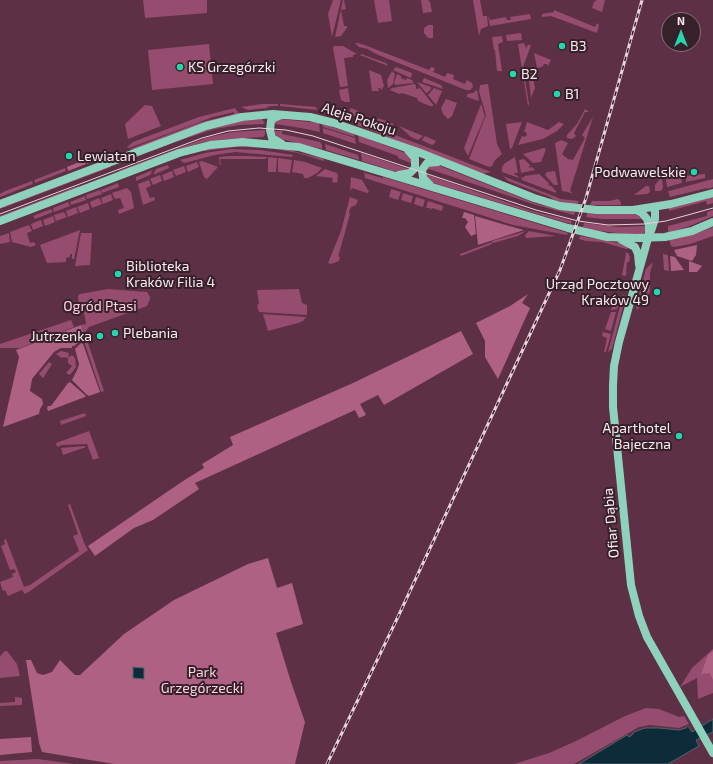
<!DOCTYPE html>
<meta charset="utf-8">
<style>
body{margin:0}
#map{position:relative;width:713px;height:764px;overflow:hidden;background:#5e3045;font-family:"Exo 2",sans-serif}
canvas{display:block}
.north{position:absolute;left:661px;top:12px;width:40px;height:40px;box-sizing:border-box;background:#36202a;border:1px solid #85717a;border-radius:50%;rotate:0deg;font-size:11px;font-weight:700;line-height:16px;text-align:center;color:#fceaf1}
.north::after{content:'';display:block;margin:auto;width:14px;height:18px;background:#27d5ad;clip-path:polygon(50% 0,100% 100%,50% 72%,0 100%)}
</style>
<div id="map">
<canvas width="713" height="764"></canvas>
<div class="north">N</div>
</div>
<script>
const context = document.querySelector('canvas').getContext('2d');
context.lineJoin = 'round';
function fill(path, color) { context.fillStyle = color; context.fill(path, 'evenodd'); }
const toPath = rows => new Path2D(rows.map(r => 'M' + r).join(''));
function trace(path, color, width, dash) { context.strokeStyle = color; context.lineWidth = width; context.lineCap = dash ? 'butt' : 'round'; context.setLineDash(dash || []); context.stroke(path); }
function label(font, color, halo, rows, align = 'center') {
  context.font = font + ' "Exo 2",sans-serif'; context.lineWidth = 4; context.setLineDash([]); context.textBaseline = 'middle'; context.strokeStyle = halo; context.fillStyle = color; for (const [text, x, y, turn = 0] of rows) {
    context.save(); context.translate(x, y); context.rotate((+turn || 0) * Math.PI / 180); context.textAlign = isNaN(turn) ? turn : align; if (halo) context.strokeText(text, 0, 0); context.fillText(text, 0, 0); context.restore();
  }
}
const green = toPath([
 [143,0,207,0,207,13,145,18],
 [333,0,341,0,332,37,328,14],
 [343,0,344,0,346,9,341,10,344,26,347,26,347,28,341,36,335,37],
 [374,0,389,0,392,21,378,23],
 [421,0,428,0,430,2,432,12,423,13],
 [473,0,480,0,483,16,487,16,488,26,481,29,479,36],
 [597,0,605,0,602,12,592,8,594,2],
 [554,10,595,27,597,23,599,25,597,33,551,16,542,17,542,14,554,12],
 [530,14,531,19,490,26,488,16,490,20,506,17,507,20,511,20,510,17],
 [428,25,433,25,433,38,428,38,424,33,424,28],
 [521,33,522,40,507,41,506,35],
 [502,36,503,42,498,44,502,71,497,71,495,50,494,50,492,37],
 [355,43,358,43,367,46,429,70,431,67,435,68,433,72,445,77,447,73,454,75,453,79,465,84,467,80,472,83,473,87,470,90,466,90,376,54,368,49,359,47],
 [524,43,526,48,528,45,531,45,523,67,529,104,528,106,518,44],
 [209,44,213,84,152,90,148,50],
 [343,46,357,54,353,55,353,57,344,58,348,86,340,87,333,48,334,46],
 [534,53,551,60,548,66,547,64,544,64,542,67,537,68],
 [361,54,386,63,388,66,360,55],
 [396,67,412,73,411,78,393,70],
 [369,70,381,75,384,86,382,89,381,90,380,88,378,88,379,91,372,91],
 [392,71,395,74,393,84,388,88,387,80],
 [528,73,532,73,535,88,531,98],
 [397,74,401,76,401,78,406,80,407,78,412,80,414,83,395,85,394,83],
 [424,78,441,85,443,89,422,82],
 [417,82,431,87,431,89,427,93,426,93],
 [414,84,416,85,416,89,420,88,434,106,430,106,418,101,417,98,402,93,399,94,390,90,392,88],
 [488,84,497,144,502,154,495,160,492,166,489,167,469,159,486,115,479,91,480,85],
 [348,88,350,102,345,102,341,100,339,90],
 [434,88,442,91,436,105,428,95],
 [477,90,479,101,467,97,467,94,473,93],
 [446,99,457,103,452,116,448,119,443,114,441,108],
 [262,104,278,104,278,106,272,106,267,107,267,108,248,110,241,107],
 [280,104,316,107,317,110,280,106],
 [481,104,485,116,468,156,464,148],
 [145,105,152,106,161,126,128,139,125,124],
 [235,108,237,111,240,114,133,150,130,149,198,123,234,114,234,112,213,117,129,148,127,147,133,142,199,117],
 [351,108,363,113,362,119,348,114],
 [585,109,589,112,585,112,574,133,576,136,572,139,567,138,567,135,577,124],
 [593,117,570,191,572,192,572,193,562,191,555,143,561,140,568,143,562,154,568,159,573,160,585,138,582,135],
 [378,118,394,124,389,128,384,128,376,124],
 [262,119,265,124,239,125,215,129,178,141,152,151,152,150,204,131,242,121],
 [281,119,319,123,320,132,301,128,275,124,275,122],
 [358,121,429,148,491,172,481,174,357,125],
 [522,122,512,148,510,149,506,124],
 [527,122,548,130,559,122,564,124,557,131,543,139,518,145,522,136,525,137,527,135,526,132,524,132],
 [322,124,354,134,355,137,323,127],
 [399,126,423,136,422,137,418,140,411,137],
 [323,128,355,138,356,144,323,133],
 [265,130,265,135,263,137,228,139,204,142,180,149,120,172,118,171,206,138,232,132],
 [274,131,282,131,282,134,320,142,322,145,322,149,281,139,276,135],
 [358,135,408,154,413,164,398,158,398,156,359,142],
 [425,136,436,141,434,144,432,145,423,141,422,140],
 [325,144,358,155,359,160,326,150],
 [231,145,289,150,324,159,324,161,298,153,269,148,236,147,204,151,204,149],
 [544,148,546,149,541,162,533,163,523,154],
 [231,149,260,150,293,155,292,157,235,152,215,155,184,163,180,160,205,153],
 [361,153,411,170,400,173,362,161],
 [229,156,246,156,267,157,266,159,220,159,221,165,220,165,219,157],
 [268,157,277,158,276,172,268,172],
 [515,157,518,173,515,173,514,174,518,176,519,178,502,172,502,167,505,163],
 [278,158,292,160,290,173,278,172],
 [524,159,531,166,529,166,529,168,532,167,535,170,521,173,519,160],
 [294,160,305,162,322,168,317,173,308,178,304,178,303,174,293,172,292,173],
 [202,161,218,167,207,179,204,177,199,162],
 [197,162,199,167,188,172,186,166],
 [435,164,537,204,558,209,575,212,574,215,536,205,426,168],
 [168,165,169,168,153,175,156,169],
 [110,166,111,167,0,209,0,207],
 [184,166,186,172,176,176,173,170],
 [65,168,66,171,35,183,34,180],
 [325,169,337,173,338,175,337,183,332,182,333,178,316,176],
 [153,170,150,175,136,181,136,177],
 [172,171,174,177,164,181,162,175],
 [364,171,365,173,382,178,383,177,568,233,567,235,513,225,365,178],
 [555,171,558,185,554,185,545,175,547,172],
 [425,174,532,211,572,221,571,224,430,182],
 [539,174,549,183,548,186,550,185,556,191,556,193,522,180,521,177,524,178,524,176],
 [705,174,705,178,686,182,686,176],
 [160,175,162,181,153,185,150,179],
 [503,176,561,199,579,201,577,205,555,201,550,197,508,181],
 [681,176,682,183,667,187,666,179,667,178],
 [351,177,362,180,369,192,367,193,352,188,350,191],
 [660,179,662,179,663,188,661,191,655,191,655,185],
 [713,179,713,187,707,189,707,188,670,197,668,191,669,191],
 [149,180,151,186,146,188,150,198,154,197,155,200,143,205,138,184],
 [32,181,33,184,0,197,0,194,5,191],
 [118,183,119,187,102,193,101,190],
 [78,186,79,188,0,217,0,216],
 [646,186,649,186,650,192,647,194,634,195],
 [127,188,131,192,134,208,119,214,118,210,124,208,120,198,115,199,112,193],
 [391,189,401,192,398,200,389,197],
 [100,190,102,194,87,199,86,195],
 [403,193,413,196,411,203,401,200],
 [111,194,113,200,103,204,101,198],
 [85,196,86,200,71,205,70,202],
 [350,197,358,200,356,205,351,207,349,212,350,214,338,257,340,256,339,261,331,264,328,263,341,231],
 [416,197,425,200,423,207,414,204],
 [713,197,713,203,707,205,706,201,669,211,669,208],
 [99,198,102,204,92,208,90,202],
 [618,199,621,202,621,205,590,205,592,201,609,201],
 [428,201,443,206,442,211,432,208,431,210,430,208,426,208],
 [68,202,70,206,54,212,53,208],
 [88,203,90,209,80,213,77,207],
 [76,207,78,213,68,217,66,211],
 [51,209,53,212,35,219,33,216],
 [713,210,713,216,692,225,668,233,668,226,707,216,707,212],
 [64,212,67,217,56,221,54,215],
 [587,213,634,214,639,216,643,219,602,219,586,217],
 [53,216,55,222,45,226,43,220],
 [41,220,43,226,33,230,31,224],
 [584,223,618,227,646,226,644,235,625,234,593,230,583,227],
 [29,225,32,231,27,233,30,243,34,242,36,245,31,247,12,242,10,232],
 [713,227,713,236,690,244,674,247,671,246,669,239,697,233],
 [80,230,74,259,72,259,72,254,70,254,70,257,66,258,66,262,47,263,40,245],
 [526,231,518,236,493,243,492,241],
 [529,231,556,236,526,238,525,235],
 [9,233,10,242,0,244,0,236],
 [81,233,92,233,90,265,75,266],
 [580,236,624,244,630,248,626,249,602,242,586,241,579,239],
 [492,242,492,244,461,256,460,254],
 [625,252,628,253,630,257,629,262,627,262,626,276,622,275,626,254],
 [663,254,668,255,669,271,664,270],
 [653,262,650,273,650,290,647,300,637,310,636,306,646,269],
 [108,289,147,292,150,297,150,299,147,306,89,327,85,332,85,335,81,325,86,324,85,317,81,305,79,305,78,296,80,294],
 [299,289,302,303,307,305,307,315,259,312,257,305,259,304,257,290],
 [623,295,625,296,624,303,612,349,608,352],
 [621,296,617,309,611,310,615,300],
 [611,312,616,312,611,331,605,329],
 [263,314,276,315,306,317,303,321,298,323,268,331],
 [71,320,74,327,20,348,0,348,0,344],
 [603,332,611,334,606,352,604,352,607,338,602,336],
 [87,340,104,391,101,392,84,341],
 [61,351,69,353,68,357,69,357,72,355,75,358,76,367,70,375,66,373,72,366,68,363,68,358,64,357,62,358,56,354],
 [49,362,52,364,43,378,39,374],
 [85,413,86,416,61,425,60,421],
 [89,431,99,458,93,460,87,444,62,445,57,447,56,443],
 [85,446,86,447,63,455,61,448],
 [70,504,85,545,88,550,30,591,25,594,22,590,8,596,5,590,3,591,0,582,13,577,12,574,16,572,14,569,10,570,1,546,5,544,4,540,6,539,24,587,30,585,79,551,73,536,78,534,68,505],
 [713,649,713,693,698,699,697,678,680,687,692,668],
 [5,651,7,651,17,664,20,676,0,678,0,656],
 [15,697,22,698,22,705,0,706,0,703,15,702],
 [646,708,659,709,679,717,684,716,689,724,679,728,650,725,639,727,574,764,514,764,549,753,576,741,625,716],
 [38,759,74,764,0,764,0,761]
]);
const forest = toPath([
 [106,152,107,156,87,164,86,160],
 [84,160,86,164,68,171,67,167],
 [464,212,474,215,476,234,471,236,465,227,468,222,465,218,462,218],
 [475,216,509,226,524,230,478,245],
 [697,245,696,255,692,261,677,256,674,250],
 [670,256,675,257,684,270,671,271],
 [689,261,702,266,697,272,689,272],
 [528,294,522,303,530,308,498,379,485,357,485,341,476,323,510,306],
 [81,325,85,337,74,346,72,346,72,348,61,348,54,352,32,379,30,391,42,399,43,404,40,409,39,414,3,427,19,357,16,350],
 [461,331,473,354,384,405,378,395,360,404,366,415,359,418,355,410,195,483,199,489,153,520,134,528,95,556,88,546,183,481,204,468,202,464,233,445,230,437,353,383],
 [81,343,83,344,100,392,89,396,86,394,72,380,78,368,79,364,75,349],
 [70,382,86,396,85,397,48,411,47,408,48,406,51,406,68,383],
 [268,558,277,588,292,583,303,624,276,633,291,682,305,722,295,764,114,764,42,752,39,743,26,660,31,660,37,673,43,675,52,672,60,660,75,675,80,675,124,634,174,600,248,564],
 [713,651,713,680,710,673,701,674,708,655],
 [31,737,32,752,0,755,0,739]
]);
const water = toPath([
 [133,667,144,668,144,679,133,678,133,667],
 [713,719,713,732,696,740,699,746,668,764,579,764,627,735,629,737,633,734,634,732,645,728,659,728,679,730,686,728,688,726,692,732,713,719]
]);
const secondary = toPath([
 [281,115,274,118,271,121,270,130,272,138,282,144],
 [399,175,410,173,415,168,415,158,408,150],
 [430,185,423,178,422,170,427,163,438,162],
 [0,204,206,126,242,117,273,114,310,117,334,123,418,152,534,198,560,206,597,210,633,210,671,204,713,193],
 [636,210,642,213,647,219,649,225,649,235,619,342,614,366,613,385,613,407,631,585,639,616,647,637,713,753],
 [0,221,179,153,210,145,242,142,299,147,568,228,607,237,637,238,665,237,692,231,713,222],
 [651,231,655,219,655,207],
 [620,239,635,247,638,254,639,265]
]);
const tram = toPath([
 [0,214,202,138,228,131,259,128,286,130,313,136,536,210,578,221,608,225,644,224,666,221,713,208]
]);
const rail = toPath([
 [327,764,396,621,560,270,586,198,642,0]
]);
const markers = [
 [562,46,4,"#27d5ad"],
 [180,67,4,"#27d5ad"],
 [513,74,4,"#27d5ad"],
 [557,94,4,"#27d5ad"],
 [69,156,4,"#27d5ad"],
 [694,172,4,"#27d5ad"],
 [118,274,4,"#27d5ad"],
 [657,292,4,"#27d5ad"],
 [115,333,4,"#27d5ad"],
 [100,336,4,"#27d5ad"],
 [679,436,4,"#27d5ad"]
];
const poiNames = [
 ["B3",570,46],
 ["KS Grzegórzki",188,67],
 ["B2",521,74],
 ["B1",565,94],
 ["Lewiatan",77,156],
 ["Podwawelskie",686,172,"right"],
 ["Biblioteka",126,266],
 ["Kraków Filia 4",126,282],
 ["Urząd Pocztowy",649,284,"right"],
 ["Kraków 49",649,300,"right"],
 ["Plebania",123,333],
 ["Jutrzenka",92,336,"right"],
 ["Aparthotel",671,428,"right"],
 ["Bajeczna",671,444,"right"]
];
const streetNames = [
 ["Aleja Pokoju",359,119,18],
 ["Ofiar Dąbia",611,523,-95]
];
const parkNames = [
 ["Ogród Ptasi",100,306],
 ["Park",202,672],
 ["Grzegórzecki",202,688]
];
fill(green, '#964c6e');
fill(forest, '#af6184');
fill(water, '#0d2b39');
trace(water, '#556470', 1);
trace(secondary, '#8ed1bc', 8);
trace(tram, '#e8d2db', 1);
trace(rail, '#e8d2db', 3);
trace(rail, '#36202a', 1.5, [4.5]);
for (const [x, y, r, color] of markers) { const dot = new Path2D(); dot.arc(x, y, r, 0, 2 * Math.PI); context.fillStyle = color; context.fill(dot); trace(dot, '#36202a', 1.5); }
label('14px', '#fceaf1', '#36202a', poiNames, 'left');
label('14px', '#fceaf1', '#36202a', streetNames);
label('14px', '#fdd0e2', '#36202a', parkNames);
</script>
